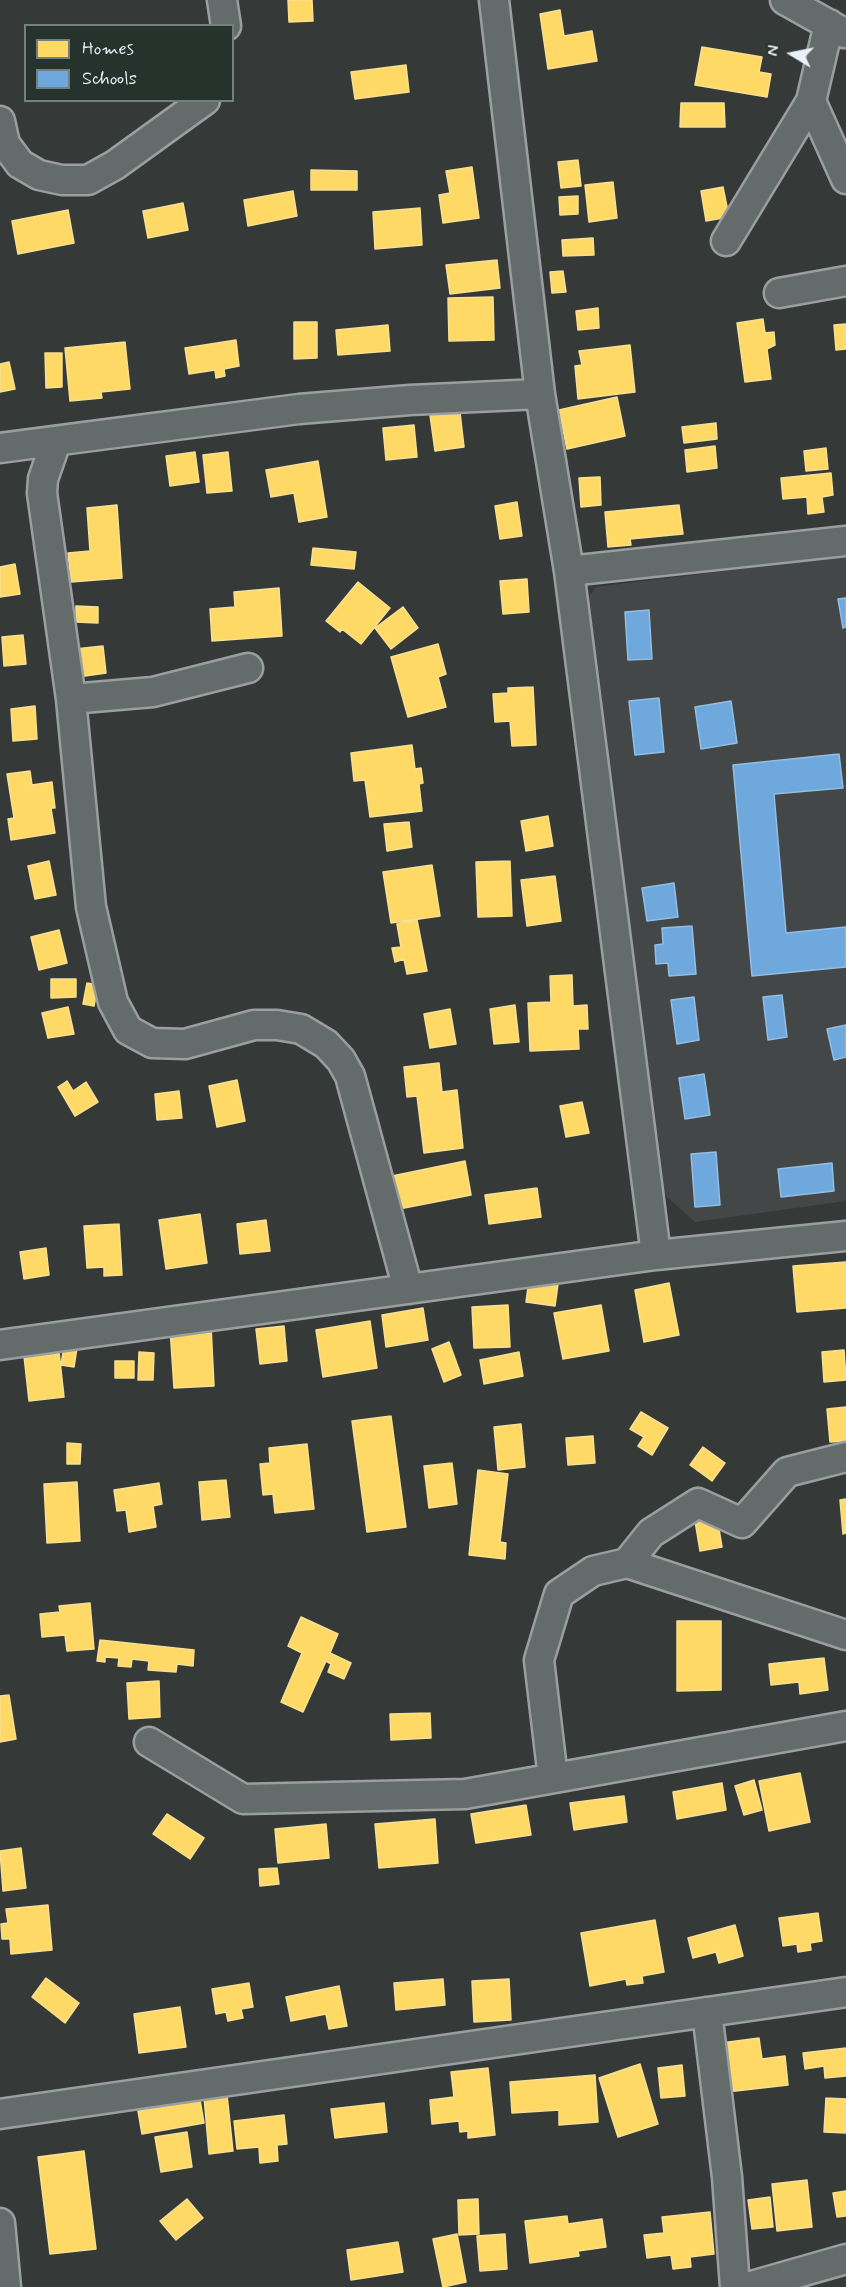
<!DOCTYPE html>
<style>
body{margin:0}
#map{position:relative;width:846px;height:2287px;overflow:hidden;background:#353a38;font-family:Mynerve,sans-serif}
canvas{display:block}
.legend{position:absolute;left:24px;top:24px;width:210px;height:78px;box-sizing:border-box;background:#26332d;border:2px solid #747f7e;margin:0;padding:8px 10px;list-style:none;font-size:18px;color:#e8f1f8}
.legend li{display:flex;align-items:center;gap:12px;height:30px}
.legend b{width:30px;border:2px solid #747f7e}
.north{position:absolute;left:762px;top:24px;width:60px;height:60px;-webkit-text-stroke:4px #26332d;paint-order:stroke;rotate:280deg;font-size:16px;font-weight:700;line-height:24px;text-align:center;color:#e8f1f8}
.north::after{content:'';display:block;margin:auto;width:21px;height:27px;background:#e8f1f8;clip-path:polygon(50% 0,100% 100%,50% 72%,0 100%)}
</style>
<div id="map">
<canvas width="846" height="2287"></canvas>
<ul class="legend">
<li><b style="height:16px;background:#ffd966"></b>Homes</li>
<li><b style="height:16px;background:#6fa8dc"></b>Schools</li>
</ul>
<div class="north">N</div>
</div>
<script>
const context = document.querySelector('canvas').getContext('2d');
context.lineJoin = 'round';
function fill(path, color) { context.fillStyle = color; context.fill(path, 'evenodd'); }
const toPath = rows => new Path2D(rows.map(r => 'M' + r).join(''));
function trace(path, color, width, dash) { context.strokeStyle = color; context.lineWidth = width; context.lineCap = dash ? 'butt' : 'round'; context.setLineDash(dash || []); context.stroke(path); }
const built = toPath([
 [846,556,846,1201,695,1222,654,1185,584,604,596,587]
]);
const homes = toPath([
 [288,0,312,0,313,21,289,22,288,0],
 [560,10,564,36,592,31,597,61,548,69,540,14,560,10],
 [702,47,762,57,759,72,771,74,767,97,695,85,702,47],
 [406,65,409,92,355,99,351,72,406,65],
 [681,103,724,103,725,127,680,127,681,103],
 [578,160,581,186,561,188,558,162,578,160],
 [472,167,479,218,443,223,439,195,450,193,446,171,472,167],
 [311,170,357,171,357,190,311,190,311,170],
 [613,182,617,218,589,222,585,185,613,182],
 [723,187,729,217,706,221,701,191,723,187],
 [293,191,297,216,248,226,244,200,293,191],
 [578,196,578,214,560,215,559,197,578,196],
 [183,203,188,230,148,238,143,211,183,203],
 [420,208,422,245,375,249,373,212,420,208],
 [68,210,74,243,18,254,12,221,68,210],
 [593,238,594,255,563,256,562,240,593,238],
 [497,260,500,288,450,294,446,265,497,260],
 [563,271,566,292,552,293,550,272,563,271],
 [493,297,494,340,449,341,448,298,493,297],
 [598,308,599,328,578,330,576,311,598,308],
 [763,319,765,333,774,332,775,345,767,349,771,379,745,382,737,323,763,319],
 [294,322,317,322,317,358,294,359,294,322],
 [846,324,846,349,836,350,834,325,846,324],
 [388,325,390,351,338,355,336,330,388,325],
 [236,340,239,366,224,369,225,376,216,378,215,370,189,374,185,348,236,340],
 [125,342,130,389,101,392,102,398,70,401,65,348,125,342],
 [630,345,635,392,578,399,575,366,582,365,579,351,630,345],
 [45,353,62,353,62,387,46,388,45,353],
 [9,362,15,389,0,392,0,364,9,362],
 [617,397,625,436,567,449,559,410,617,397],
 [459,404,464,447,435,451,429,408,459,404],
 [716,423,717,439,684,443,682,427,716,423],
 [414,425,417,457,386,460,383,428,414,425],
 [715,446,717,468,687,472,685,450,715,446],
 [826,448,828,469,806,471,804,451,826,448],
 [195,452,199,482,170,486,166,456,195,452],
 [228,452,232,491,207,493,203,455,228,452],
 [318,461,327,517,299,522,294,493,271,497,266,470,318,461],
 [831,473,833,495,822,497,824,512,808,514,807,497,783,499,781,478,831,473],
 [600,477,601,505,581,507,579,478,600,477],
 [517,502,522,536,500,539,495,506,517,502],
 [117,505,122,578,71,582,68,553,90,551,87,508,117,505],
 [679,505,683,534,630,539,631,545,608,547,605,512,679,505],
 [313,548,356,552,354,569,311,565,313,548],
 [15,564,20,594,0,597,0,567,15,564],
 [527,579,529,612,503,614,500,581,527,579],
 [358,582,390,608,361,644,342,629,340,632,326,621,358,582],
 [279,588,282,636,212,641,210,609,235,607,234,592,279,588],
 [76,606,98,607,98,623,76,622,76,606],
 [403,607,418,628,391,649,375,628,403,607],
 [23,635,26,664,4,666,2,637,23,635],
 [438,644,446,674,438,677,446,707,408,717,391,657,438,644],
 [103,646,106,673,78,677,75,649,103,646],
 [533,687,536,745,512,746,510,721,495,722,493,694,508,693,508,688,533,687],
 [35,706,37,739,13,741,11,709,35,706],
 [412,745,415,769,421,768,423,783,419,784,422,811,370,817,365,780,354,781,351,753,412,745],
 [30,771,32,785,52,782,55,808,51,808,55,833,11,840,8,819,14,818,7,774,30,771],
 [548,816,553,846,526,851,521,821,548,816],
 [409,822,412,847,387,851,384,824,409,822],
 [49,861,56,895,35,899,28,866,49,861],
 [510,861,512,916,478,917,476,862,510,861],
 [432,865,440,916,391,923,383,872,432,865],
 [555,876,561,921,527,926,521,880,555,876],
 [417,920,427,971,407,974,404,959,395,962,392,948,401,947,397,924,417,920],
 [59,930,67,963,39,970,31,937,59,930],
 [572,975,573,1006,587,1005,588,1029,578,1029,579,1049,530,1051,528,1003,551,1002,550,976,572,975],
 [51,979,76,979,76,997,51,998,51,979],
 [87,983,98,985,94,1006,83,1004,87,983],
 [515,1005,519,1042,494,1044,490,1009,515,1005],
 [68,1007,74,1034,48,1038,42,1013,68,1007],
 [450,1009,456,1044,430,1048,424,1014,450,1009],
 [439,1063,442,1092,457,1090,463,1148,424,1153,417,1096,407,1097,404,1067,439,1063],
 [237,1080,245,1121,217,1127,209,1086,237,1080],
 [67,1081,73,1091,86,1082,98,1102,75,1116,58,1087,67,1081],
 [179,1091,182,1118,157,1120,155,1094,179,1091],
 [582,1102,589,1133,566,1137,560,1106,582,1102],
 [465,1161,471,1195,399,1209,392,1176,465,1161],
 [537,1188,541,1217,489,1224,485,1195,537,1188],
 [200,1214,207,1263,166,1269,159,1220,200,1214],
 [266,1220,270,1251,240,1254,237,1224,266,1220],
 [119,1224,122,1275,104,1276,104,1267,87,1268,84,1226,119,1224],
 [46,1248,49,1275,24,1279,20,1252,46,1248],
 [846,1262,846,1308,797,1312,793,1266,846,1262],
 [529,1280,558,1284,555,1306,526,1302,529,1280],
 [669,1283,679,1335,644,1342,635,1290,669,1283],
 [508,1305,510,1347,474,1348,472,1307,508,1305],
 [601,1305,609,1351,563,1359,554,1313,601,1305],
 [423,1308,428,1340,386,1347,382,1315,423,1308],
 [370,1321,377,1368,323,1377,316,1330,370,1321],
 [211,1326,214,1386,174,1388,170,1328,211,1326],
 [284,1326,287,1361,260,1364,256,1329,284,1326],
 [449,1342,461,1375,444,1382,432,1349,449,1342],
 [64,1346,77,1348,74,1367,61,1365,64,1346],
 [844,1350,846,1380,824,1382,822,1352,844,1350],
 [59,1352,64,1397,29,1401,24,1356,59,1352],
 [139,1352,154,1353,153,1380,138,1380,139,1352],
 [519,1352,523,1376,484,1384,480,1360,519,1352],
 [115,1361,134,1361,134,1378,115,1378,115,1361],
 [846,1407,846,1441,830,1442,827,1409,846,1407],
 [641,1412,668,1428,652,1455,638,1446,644,1437,630,1429,641,1412],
 [391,1416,406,1527,367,1532,352,1421,391,1416],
 [521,1424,525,1467,498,1470,494,1427,521,1424],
 [593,1436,595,1463,568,1465,566,1438,593,1436],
 [67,1443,81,1444,80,1464,67,1464,67,1443],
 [307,1444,314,1509,275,1513,273,1494,263,1495,260,1464,270,1463,269,1448,307,1444],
 [703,1447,725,1463,712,1481,690,1465,703,1447],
 [452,1463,457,1504,429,1508,424,1466,452,1463],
 [478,1470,508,1474,500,1542,506,1543,505,1559,469,1555,478,1470],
 [226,1480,230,1517,202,1520,199,1482,226,1480],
 [77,1482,80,1541,47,1543,44,1484,77,1482],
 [159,1483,162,1504,153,1506,156,1527,129,1532,126,1510,117,1511,114,1490,159,1483],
 [846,1499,846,1533,843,1534,840,1500,846,1499],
 [717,1517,722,1547,700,1551,695,1521,717,1517],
 [90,1603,94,1649,67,1651,65,1635,42,1637,40,1614,60,1612,59,1606,90,1603],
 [301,1617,338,1634,330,1653,351,1663,344,1679,328,1672,331,1664,326,1661,303,1712,281,1702,302,1653,288,1646,301,1617],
 [677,1621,721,1621,721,1690,677,1691,677,1621],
 [100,1640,194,1650,193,1666,177,1664,176,1672,148,1670,149,1661,132,1659,131,1667,118,1666,119,1658,105,1657,105,1662,97,1661,100,1640],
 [824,1658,828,1690,800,1694,799,1682,771,1685,769,1664,824,1658],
 [159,1681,160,1717,129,1719,127,1683,159,1681],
 [9,1695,16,1739,0,1742,0,1696,9,1695],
 [430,1713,431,1738,391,1740,390,1714,430,1713],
 [800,1773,810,1822,769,1831,759,1781,800,1773],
 [754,1780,762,1810,744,1815,735,1786,754,1780],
 [722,1783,726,1810,677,1819,673,1792,722,1783],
 [624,1796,627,1822,574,1830,570,1803,624,1796],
 [526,1805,531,1835,476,1843,471,1814,526,1805],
 [167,1814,204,1838,190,1859,153,1834,167,1814],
 [435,1819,438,1863,379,1868,375,1824,435,1819],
 [326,1824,329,1858,278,1863,275,1829,326,1824],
 [21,1848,26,1888,3,1891,0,1851,21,1848],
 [277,1868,279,1884,260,1886,259,1869,277,1868],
 [48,1905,52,1950,11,1954,10,1939,2,1939,1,1924,8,1923,6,1909,48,1905],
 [818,1913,822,1941,810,1943,811,1950,798,1952,797,1944,783,1946,779,1918,818,1913],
 [655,1920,664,1972,642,1976,643,1983,627,1985,626,1979,590,1986,581,1933,655,1920],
 [735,1925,743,1956,719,1963,716,1952,693,1958,688,1938,735,1925],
 [46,1978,79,2003,65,2023,32,1997,46,1978],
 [443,1979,445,2005,396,2010,394,1983,443,1979],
 [509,1979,511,2020,474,2022,472,1981,509,1979],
 [249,1983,253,2007,241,2009,243,2018,228,2021,226,2012,216,2014,212,1989,249,1983],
 [339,1986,347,2026,329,2029,326,2014,291,2021,286,1997,339,1986],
 [180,2007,186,2047,139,2053,134,2014,180,2007],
 [759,2038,762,2059,785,2056,788,2085,727,2092,721,2043,759,2038],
 [846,2048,846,2076,825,2078,824,2066,805,2069,803,2053,846,2048],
 [640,2064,658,2124,618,2137,599,2078,640,2064],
 [682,2065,685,2096,661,2098,658,2068,682,2065],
 [488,2068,495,2135,468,2138,468,2131,460,2132,459,2121,432,2124,430,2100,454,2097,451,2072,488,2068],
 [595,2075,598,2122,559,2125,559,2110,512,2113,510,2082,595,2075],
 [227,2095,233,2151,209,2154,204,2097,227,2095],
 [826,2098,846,2099,846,2133,824,2132,826,2098],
 [200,2100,204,2123,142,2134,138,2111,200,2100],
 [384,2103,387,2132,335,2138,331,2109,384,2103],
 [284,2115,287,2144,277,2145,278,2161,260,2163,259,2147,237,2149,234,2121,284,2115],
 [187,2132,192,2167,161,2172,155,2137,187,2132],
 [84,2151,96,2249,50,2254,38,2157,84,2151],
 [807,2180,812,2227,777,2231,772,2184,807,2180],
 [846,2191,846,2216,837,2217,833,2193,846,2191],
 [770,2197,773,2227,752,2229,748,2200,770,2197],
 [187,2199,203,2218,176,2240,160,2221,187,2199],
 [478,2199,479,2234,459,2235,458,2200,478,2199],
 [710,2212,714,2254,690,2257,691,2267,673,2269,671,2255,647,2258,644,2235,664,2233,662,2217,710,2212],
 [567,2216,568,2224,602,2219,606,2247,578,2251,579,2256,530,2263,525,2221,567,2216],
 [457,2234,466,2282,443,2287,433,2239,457,2234],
 [505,2234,507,2269,480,2271,477,2236,505,2234],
 [398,2242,403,2272,351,2280,347,2250,398,2242]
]);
const schools = toPath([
 [846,598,846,627,843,628,838,599,846,598],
 [649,610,652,659,628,660,625,612,649,610],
 [659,698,664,752,635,755,629,701,659,698],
 [731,701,737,743,701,749,695,707,731,701],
 [839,754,843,788,774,794,786,933,846,927,846,967,752,976,733,765,839,754],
 [674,883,678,917,647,921,642,888,674,883],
 [692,926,696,974,669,976,668,963,656,964,655,945,663,944,662,928,692,926],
 [782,995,787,1037,768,1040,763,997,782,995],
 [694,997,699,1040,677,1044,671,1000,694,997],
 [846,1025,846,1057,834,1060,827,1029,846,1025],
 [704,1074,710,1115,685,1119,679,1078,704,1074],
 [716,1152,720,1205,695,1207,691,1154,716,1152],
 [832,1163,834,1191,781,1197,778,1169,832,1163]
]);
const street = toPath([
 [222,0,226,26],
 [494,0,540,394,569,571,656,1255],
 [785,0,844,33],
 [829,24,811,101,846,179],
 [0,121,5,144,20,164,39,175,62,180,88,180,115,165,205,100],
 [726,241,811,101],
 [779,293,846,281],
 [56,442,43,479,42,493,71,699,91,907,113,1002,128,1030,152,1043,185,1044,254,1025,277,1025,301,1029,326,1044,341,1060,350,1076,408,1289],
 [0,448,299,409,410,400,540,394],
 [569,571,846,541],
 [71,699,153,692,248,668],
 [0,1345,656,1255,846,1236],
 [627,1563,651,1533,698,1503,742,1523,787,1472,846,1457],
 [149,1742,243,1799,465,1794,846,1726],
 [553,1778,539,1660,559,1594,593,1571,627,1563,846,1635],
 [707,2012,727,2177,735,2287],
 [0,2114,846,1992],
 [0,2223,6,2287],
 [748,2287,846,2259]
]);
fill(built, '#444748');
fill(homes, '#ffd966');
trace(homes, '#f8e092', 1.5);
fill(schools, '#6fa8dc');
trace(schools, '#93bee4', 1.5);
trace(street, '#9a9e9f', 33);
trace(street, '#646b6b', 28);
</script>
